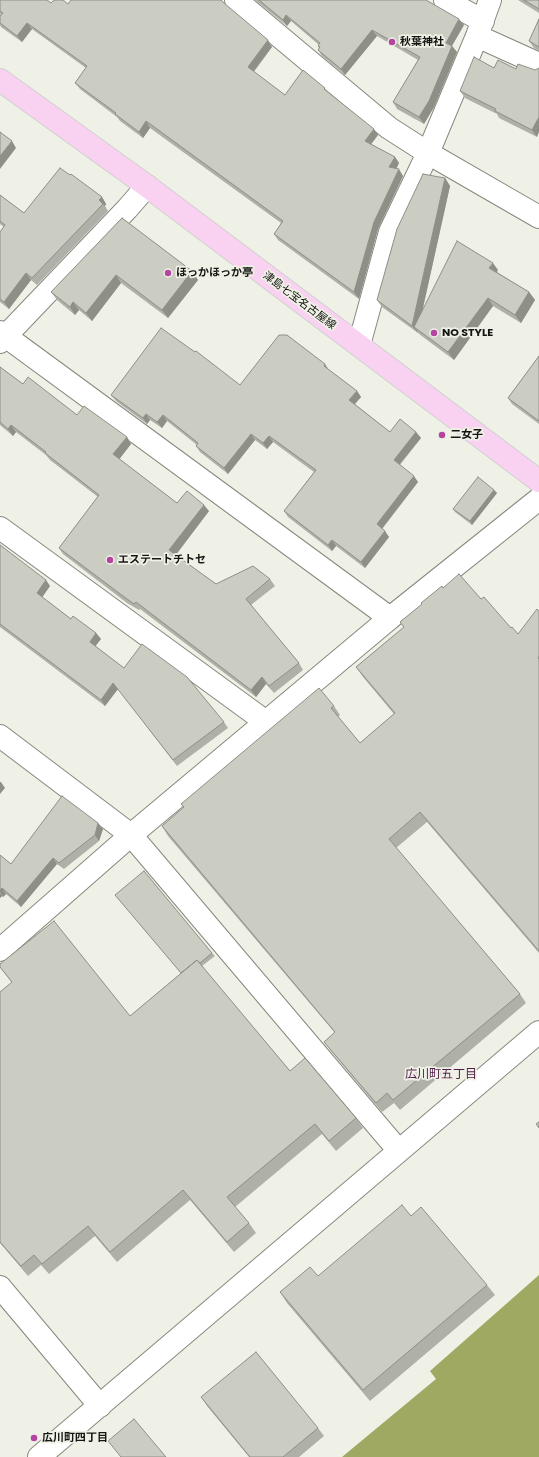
<!DOCTYPE html>
<meta charset="utf-8">
<style>
body{margin:0}
canvas{display:block;background:#eff1e6}
</style>
<canvas width="539" height="1457"></canvas>
<script>
const context = document.querySelector('canvas').getContext('2d');
context.lineJoin = 'round';
function fill(path, color) { context.fillStyle = color; context.fill(path, 'evenodd'); }
const toPath = rows => new Path2D(rows.map(r => 'M' + r).join(''));
function trace(path, color, width, dash) { context.strokeStyle = color; context.lineWidth = width; context.lineCap = dash ? 'butt' : 'round'; context.setLineDash(dash || []); context.stroke(path); }
function label(font, color, halo, rows, align = 'center') {
  context.font = font + ' Poppins,"Noto Sans JP",sans-serif'; context.lineWidth = 3.5; context.setLineDash([]); context.textBaseline = 'middle'; context.strokeStyle = halo; context.fillStyle = color; for (const [text, x, y, turn = 0] of rows) {
    context.save(); context.translate(x, y); context.rotate((+turn || 0) * Math.PI / 180); context.textAlign = isNaN(turn) ? turn : align; if (halo) context.strokeText(text, 0, 0); context.fillText(text, 0, 0); context.restore();
  }
}
const water = toPath([
 [539,1275,539,1457,342,1457,436,1379,430,1371]
]);
const minor = toPath([
 [236,0,389,128,428,153,539,217],
 [445,0,483,21],
 [477,36,539,64],
 [0,332,390,618],
 [0,342,127,209,147,186],
 [359,345,390,232,428,153,477,36,490,0],
 [0,528,266,722],
 [0,736,131,835,399,1151],
 [0,950,131,835,390,618,539,499],
 [0,1287,100,1406],
 [39,1457,539,1032]
]);
const major = toPath([
 [0,80,147,186,539,481]
]);
const wall = toPath([
 [0,0,68,4,224,4,272,47,254,72,285,95,328,92,378,135,371,144,395,157,399,163,396,169,403,176,378,229,359,299,278,240,274,234,281,223,150,128,143,138,120,121,117,117,80,89,75,83,86,68,32,29,22,42,1,27,0,25,0,16,1,15,0,14],
 [255,0,426,0,464,25,452,46,457,52,434,107,424,124,397,109,393,102,418,60,377,36,345,75,322,56,318,50,319,48,318,46,319,45,291,21,287,26],
 [518,0,539,0,539,13],
 [539,19,539,51,534,48,529,41],
 [494,68,516,69,535,70,537,137,499,118,497,114,465,98,460,91],
 [70,175,102,197,106,204,105,206,108,211,37,285,31,280,9,309,0,302,0,232,4,227,0,224,0,195,24,213],
 [445,178,450,186,423,308,498,270,497,272,529,292,535,300,521,323,493,306,454,360,419,334,418,332,418,333,382,307,377,300],
 [122,218,192,271,198,280,168,318,121,283,92,321,79,310,75,315,57,300,51,292],
 [539,356,539,424,512,404,508,398],
 [0,367,23,384,77,415,127,437,131,444,119,459,177,503,209,511,176,555,216,584,270,579,275,586,251,605,299,663,303,670,274,693,266,684,256,697,140,609,139,610,127,603,63,554,59,548,98,497,50,460,46,455,16,432,13,436,0,425],
 [329,370,357,391,361,397,355,404,390,432,416,432,421,438,400,465,418,482,382,529,389,537,365,568,336,546,332,551,288,517,284,511,314,472,273,442,267,449,255,440,228,474,200,452,196,446,197,445,167,421,162,428,150,420,147,424,116,401,111,395,240,385],
 [494,490,497,493,472,525,455,512,453,509],
 [0,545,50,586,42,597,71,619,96,633,101,639,95,646,124,668,224,722,228,728,177,766,118,689,105,706,0,627],
 [443,588,481,599,518,634,539,611,539,953,427,822,396,848,520,994,526,1003,400,1110,394,1103,382,1112,331,1051,324,1042,335,1033,168,836,162,826,184,808,181,804,334,706,340,715,338,717,360,743,394,714,363,677,356,667,404,627,400,622],
 [98,823,103,829,99,841,64,869,57,864,21,907,6,894,3,897,2,896,0,898,0,855,11,864],
 [115,895,212,953,215,956,202,966,290,1071,356,1118,363,1128,336,1151,322,1134,235,1207,249,1223,256,1233,234,1252,190,1200,117,1262,95,1236,49,1274,41,1265,28,1276,0,1243,0,992,12,983,0,967,130,1016,181,973],
 [318,1276,487,1285,495,1295,370,1401,287,1303,280,1292],
 [201,1397,318,1428,324,1436,299,1457,249,1457,207,1406]
]);
const shadedWall = toPath([
 [286,15,291,21,287,26,283,20],
 [459,19,464,25,450,49,446,43],
 [27,23,32,29,22,42,17,36],
 [372,30,377,36,345,75,341,69],
 [268,40,272,47,252,73,248,67],
 [452,46,457,52,434,107,424,124,419,117],
 [539,117,539,132,537,137,532,130],
 [146,121,150,128,143,138,139,132],
 [374,129,378,135,369,147,365,141],
 [12,141,16,148,0,169,0,156],
 [395,157,399,163,394,173,389,167],
 [399,169,403,176,378,229,359,299,354,292,374,222],
 [445,178,450,186,418,330,414,327,418,332,418,333,412,326],
 [102,197,106,204,105,206,99,200],
 [493,263,498,270,495,275,489,268],
 [192,271,198,280,168,318,162,310],
 [26,273,31,280,9,309,4,302],
 [116,275,121,283,92,321,86,313],
 [529,292,535,300,521,323,515,315],
 [488,298,493,306,454,360,448,352],
 [73,302,79,310,75,315,70,307],
 [325,364,329,370,324,366],
 [357,391,361,397,353,406,349,400],
 [146,414,150,420,147,424,143,418],
 [163,415,167,421,162,428,157,422],
 [11,425,16,432,13,436,8,429],
 [416,432,421,438,398,466,394,460],
 [251,434,255,440,228,474,224,468],
 [269,436,273,442,267,449,263,443],
 [127,437,131,444,118,461,113,454],
 [414,476,418,482,381,530,377,524],
 [494,490,497,493,472,525,470,521],
 [204,505,209,511,174,557,169,550],
 [385,531,389,537,365,568,361,562],
 [332,540,336,546,332,551,328,545],
 [46,580,50,586,41,599,37,593],
 [96,633,101,639,94,648,90,642],
 [262,677,266,684,256,697,251,690],
 [113,683,118,689,105,706,101,700],
 [0,782,1,782,5,788,0,794],
 [98,823,103,829,99,841,95,835],
 [53,858,57,864,21,907,17,901],
 [2,888,6,894,3,897,0,892,0,890],
 [0,893,2,896,0,898]
]);
const building = toPath([
 [0,0,47,0,51,3,54,0,63,0,68,4,71,0,221,0,224,3,268,40,248,67,285,95,303,70,325,88,324,89,374,129,365,141,395,157,389,167,399,169,374,222,354,292,274,234,283,221,146,121,139,132,115,114,116,113,75,83,87,66,27,23,17,36,0,23,0,16,3,13,0,11,0,0],
 [259,0,426,0,459,19,446,43,452,46,429,101,419,117,393,102,420,57,372,30,341,69,318,50,320,47,318,46,320,43,286,15,283,20,259,0],
 [524,0,539,0,539,9,524,0],
 [539,19,539,47,529,41,539,19],
 [474,57,494,68,498,60,516,69,518,64,535,70,539,68,539,117,532,130,495,111,496,109,460,91,474,57],
 [0,132,12,141,0,156,0,132],
 [60,168,70,175,71,174,102,197,99,200,103,204,32,278,26,273,4,302,0,299,0,232,5,225,0,221,0,195,24,213,60,168],
 [423,174,445,178,412,326,377,300,397,229,423,174],
 [122,218,192,271,162,310,116,275,86,313,73,302,70,307,51,292,122,218],
 [457,241,493,263,489,268,529,292,515,315,488,298,448,352,414,327,457,241],
 [161,328,195,352,196,351,240,385,279,335,287,335,325,364,324,366,357,391,349,400,390,432,400,419,416,432,394,460,414,476,377,524,385,531,361,562,332,540,328,545,284,511,316,470,269,436,263,443,251,434,224,468,196,446,198,443,163,415,157,422,146,414,143,418,111,395,161,328],
 [539,356,539,421,508,398,539,356],
 [0,367,23,384,28,377,77,415,84,406,127,437,113,454,177,503,187,491,204,505,169,550,216,584,253,566,270,579,246,599,299,663,269,686,262,677,251,690,136,602,134,604,123,596,59,548,99,495,45,453,46,452,11,425,8,429,0,422,0,367],
 [478,477,494,490,470,521,453,509,478,477],
 [0,545,46,580,37,593,71,619,73,616,96,633,90,642,124,668,142,644,187,677,224,722,173,760,113,683,101,700,0,624,0,545],
 [459,574,481,599,484,597,511,628,512,627,518,634,537,609,539,611,539,656,538,658,539,659,539,951,420,812,389,839,520,994,393,1100,387,1093,376,1103,324,1042,335,1032,162,826,184,807,181,804,319,688,334,706,331,708,360,743,395,713,356,667,404,627,400,622,422,604,421,603,442,586,443,588,459,574],
 [62,796,98,823,95,835,59,863,53,858,17,901,2,888,0,890,0,855,11,864,62,796],
 [144,871,212,953,200,963,197,960,181,973,115,895,144,871],
 [54,921,130,1016,197,960,290,1071,305,1058,356,1118,329,1141,315,1124,227,1197,249,1223,227,1242,183,1190,110,1252,88,1226,42,1264,34,1255,21,1266,0,1242,0,992,12,982,0,967,0,964,54,921],
 [539,1122,539,1128,536,1124,539,1122],
 [402,1205,411,1216,421,1207,487,1285,363,1390,280,1292,310,1267,318,1276,402,1205],
 [256,1352,318,1428,283,1457,250,1457,201,1397,256,1352],
 [134,1419,166,1457,121,1457,108,1441,134,1419]
]);
const markers = [
 [392,42,4,"#b344a2"],
 [168,273,4,"#b344a2"],
 [434,333,4,"#b344a2"],
 [442,435,4,"#b344a2"],
 [110,560,4,"#b344a2"],
 [34,1438,4,"#b344a2"]
];
const poiNames = [
 ["秋葉神社",400,42],
 ["ほっかほっか亭",176,273],
 ["NO STYLE",442,333],
 ["二女子",450,435],
 ["エステートチトセ",118,560],
 ["広川町四丁目",42,1438]
];
const streetNames = [
 ["津島七宝名古屋線",299,301,37]
];
const neighbourhoodNames = [
 ["広川町五丁目",441,1075]
];
fill(water, '#9fa961');
trace(minor, '#87897f', 24);
trace(major, '#d0d0d0', 24);
trace(minor, '#fff', 22);
trace(major, '#fad2f1', 22);
fill(wall, '#afb0a7');
fill(shadedWall, '#8e9088');
fill(building, '#cbcdc2');
trace(building, '#8e9088', 1);
for (const [x, y, r, color] of markers) { const dot = new Path2D(); dot.arc(x, y, r, 0, 2 * Math.PI); context.fillStyle = color; context.fill(dot); trace(dot, '#eff1e6', 1.5); }
label('bold 11px', '#151512', '#eff1e6', poiNames, 'left');
label('11px', '#151512', '#eff1e6', streetNames);
label('12px', '#501b49', '#eff1e6', neighbourhoodNames);
</script>
